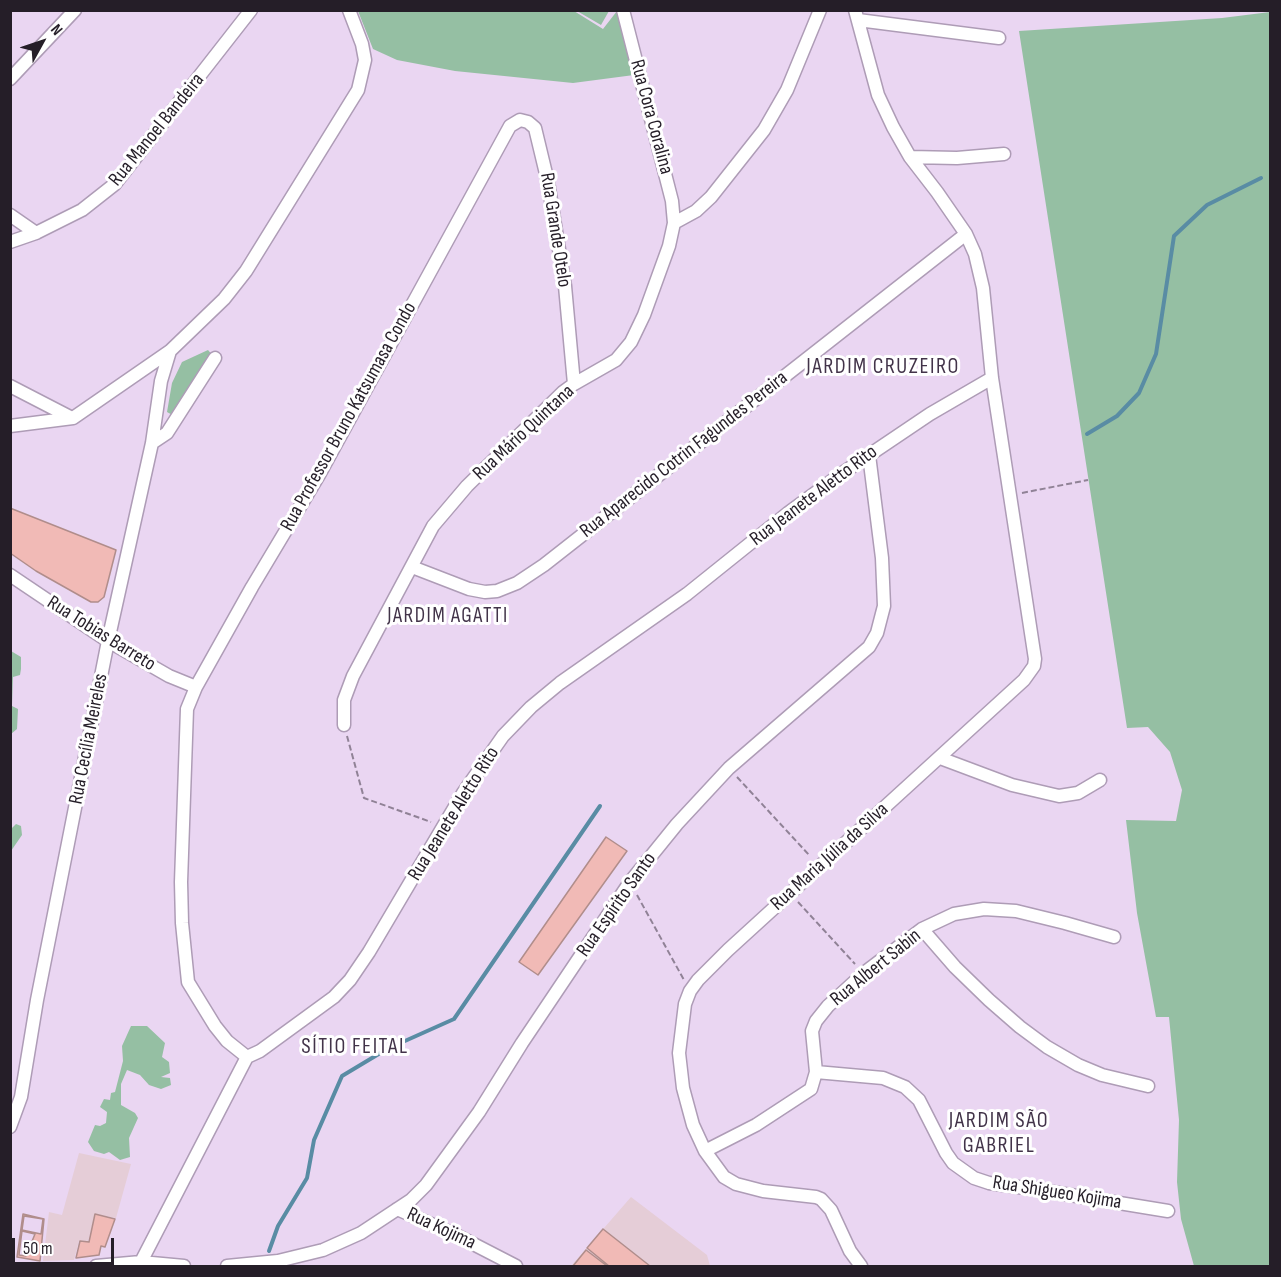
<!DOCTYPE html>
<meta charset="utf-8">
<style>
body{margin:0}
#map{position:relative;width:1281px;height:1277px;overflow:hidden;background:#ead6f2;font-family:"Sofia Sans Condensed",sans-serif}
canvas{display:block}
.frame{position:absolute;inset:0;border:12px solid #251e28;pointer-events:none}
.north{position:absolute;left:12px;top:12px;width:60px;height:60px;-webkit-text-stroke:4px #fff;paint-order:stroke;rotate:50deg;font-size:16px;font-weight:700;line-height:24px;text-align:center;color:#251e28}
.north::after{content:'';display:block;margin:auto;width:21px;height:27px;background:#251e28;clip-path:polygon(50% 0,100% 100%,50% 72%,0 100%)}
.scale{position:absolute;left:12px;top:1238px;width:102px;height:27px;box-sizing:border-box;border:3px solid #251e28;border-top:0;padding-left:8px;font-size:18px;line-height:21px;white-space:nowrap;color:#251e28;-webkit-text-stroke:4px #fff;paint-order:stroke}
</style>
<div id="map">
<canvas width="1281" height="1277"></canvas>
<div class="frame"></div>
<div class="north">N</div>
<div class="scale">50 m</div>
</div>
<script>
const context = document.querySelector('canvas').getContext('2d');
context.lineJoin = 'round';
function fill(path, color) { context.fillStyle = color; context.fill(path, 'evenodd'); }
const toPath = rows => new Path2D(rows.map(r => 'M' + r).join(''));
function trace(path, color, width, dash) { context.strokeStyle = color; context.lineWidth = width; context.lineCap = dash ? 'butt' : 'round'; context.setLineDash(dash || []); context.stroke(path); }
function label(font, color, halo, rows, align = 'center') {
  context.font = font + ' "Sofia Sans Condensed",sans-serif'; context.lineWidth = 6; context.setLineDash([]); context.textBaseline = 'middle'; context.strokeStyle = halo; context.fillStyle = color; for (const [text, x, y, turn = 0] of rows) {
    context.save(); context.translate(x, y); context.rotate((+turn || 0) * Math.PI / 180); context.textAlign = isNaN(turn) ? turn : align; if (halo) context.strokeText(text, 0, 0); context.fillText(text, 0, 0); context.restore();
  }
}
const industrial = toPath([
 [79,1153,131,1164,116,1218,95,1214,88,1242,79,1241,74,1260,43,1261,49,1212,62,1215],
 [631,1197,707,1255,710,1266,571,1266]
]);
const green = toPath([
 [358,11,574,11,603,29,617,11,634,75,573,83,455,71,397,60,373,49],
 [577,11,609,11,601,25],
 [1270,12,1270,1266,1194,1266,1181,1219,1177,1182,1179,1120,1169,1017,1156,1017,1137,913,1126,820,1176,821,1182,790,1170,752,1148,727,1127,728,1019,31,1222,18],
 [208,350,214,357,176,417,167,412,172,383,182,362],
 [11,651,21,657,21,669,20,675,13,677,12,706,18,709,17,729,11,734],
 [16,824,21,826,22,835,11,851,11,826,12,828],
 [131,1026,147,1026,165,1043,162,1057,169,1062,170,1073,161,1077,170,1078,171,1085,161,1089,149,1085,140,1075,127,1070,121,1084,121,1105,135,1113,138,1118,129,1138,130,1157,120,1160,109,1152,104,1154,94,1151,88,1142,95,1125,100,1126,106,1123,107,1112,100,1107,104,1099,110,1100,111,1093,115,1092,123,1061,122,1046]
]);
const stream = toPath([
 [1087,434,1117,416,1139,393,1156,354,1174,236,1207,205,1261,178],
 [269,1251,278,1226,307,1178,314,1140,342,1076,387,1049,454,1019,600,806]
]);
const building = toPath([
 [10,508,116,550,104,597,98,602,91,602,36,571,10,553,10,508],
 [606,837,627,851,538,975,519,962,606,837],
 [23,1214,44,1219,40,1261,17,1257,23,1214],
 [95,1214,115,1219,105,1247,101,1246,99,1255,76,1258,80,1241,89,1242,95,1214],
 [24,1216,43,1219,41,1234,22,1230,24,1216],
 [603,1229,650,1266,609,1266,587,1248,603,1229],
 [22,1231,35,1234,26,1256,19,1255,22,1231],
 [586,1250,607,1266,573,1266,586,1250]
]);
const path = toPath([
 [1022,493,1088,480],
 [347,736,364,798,431,822],
 [737,777,810,856],
 [637,895,684,980],
 [798,902,855,964]
]);
const minor = toPath([
 [623,10,672,201,674,223],
 [855,10,878,95,893,127,910,157,937,192,966,234,975,254,983,288,992,378,1035,659,1034,666,1024,680,728,950,698,980,690,991,685,1004,679,1053,683,1088,693,1125,705,1151,724,1177,736,1184,763,1191,816,1197,821,1199,831,1210,850,1251,861,1266],
 [858,20,999,38],
 [10,79,75,10],
 [910,157,957,158,1004,154],
 [10,215,36,233],
 [10,242,36,233,82,210,115,184,251,10],
 [10,386,72,418],
 [10,426,73,418,170,351,224,299,246,271,358,90,365,60,362,44,349,10],
 [152,443,167,433,215,358],
 [412,567,469,589,485,592,497,591,517,583,544,565,966,234],
 [10,575,108,641,169,676,196,687],
 [344,725,344,700,353,676,433,526,467,486,563,392,574,384,616,360,631,342,644,315,669,246,674,223,696,211,711,197,764,130,787,90,820,10],
 [940,758,1012,785,1059,796,1078,793,1100,780],
 [922,929,955,967,989,1000,1020,1027,1047,1047,1078,1065,1102,1075,1148,1086],
 [247,1057,227,1041,215,1026,188,982,182,923,181,882,187,709,196,687,252,587,319,475,510,126,520,120,528,122,535,128,548,182,565,286,574,384],
 [816,1072,883,1078,905,1087,919,1100,946,1153,953,1163,974,1178,989,1183,1040,1190,1168,1211],
 [10,1127,21,1097,37,1000,108,641,152,443,161,381,170,351],
 [705,1151,756,1125,811,1089,816,1072,812,1031,816,1021,828,1006,864,973,922,929,954,914,984,909,1016,911,1065,923,1114,937],
 [397,1209,454,1234,516,1266],
 [141,1262,247,1057,260,1051,308,1016,334,997,350,980,369,952,463,793,503,736,531,707,560,683,687,594,788,513,841,474,930,414,992,378],
 [96,1266,141,1262,184,1266],
 [227,1266,278,1261,323,1250,361,1233,411,1200,426,1185,479,1112,522,1043,630,882,677,824,729,768,869,647,877,633,884,606,882,558,869,455]
]);
const streetNames = [
 ["Rua Cora Coralina",651,117,75],
 ["Rua Manoel Bandeira",157,130,-51],
 ["Rua Grande Otelo",555,230,81],
 ["Rua Professor Bruno Katsumasa Condo",349,417,-61],
 ["Rua Mário Quintana",524,433,-43],
 ["Rua Aparecido Cotrin Fagundes Pereira",684,455,-38],
 ["Rua Jeanete Aletto Rito",814,496,-37],
 ["Rua Tobias Barreto",101,634,32],
 ["Rua Cecília Meireles",89,739,-79],
 ["Rua Jeanete Aletto Rito",454,814,-58],
 ["Rua Maria Júlia da Silva",830,857,-42],
 ["Rua Espírito Santo",617,905,-55],
 ["Rua Albert Sabin",876,968,-39],
 ["Rua Shigueo Kojima",1057,1193,9],
 ["Rua Kojima",441,1229,25]
];
const neighbourhoodNames = [
 ["JARDIM AGATTI",448,617]
];
const quarterNames = [
 ["JARDIM CRUZEIRO",883,367],
 ["SÍTIO FEITAL",355,1047],
 ["JARDIM SÃO",999,1121],
 ["GABRIEL",999,1146]
];
fill(industrial, '#e5cdd7');
fill(green, '#95bfa3');
trace(stream, '#598ca4', 4);
fill(building, '#f1bab6');
trace(building, '#b08d8b', 1.5);
trace(minor, '#ae9cb6', 15);
trace(path, '#908296', 2, [6, 3]);
trace(minor, '#fff', 12);
label('20px', '#251e28', '#fff', streetNames);
context.letterSpacing = '1.5px';
label('21px', '#423349', '#fff', neighbourhoodNames);
context.letterSpacing = '0px';
context.letterSpacing = '1.5px';
label('22px', '#423349', '#fff', quarterNames);
context.letterSpacing = '0px';
</script>
